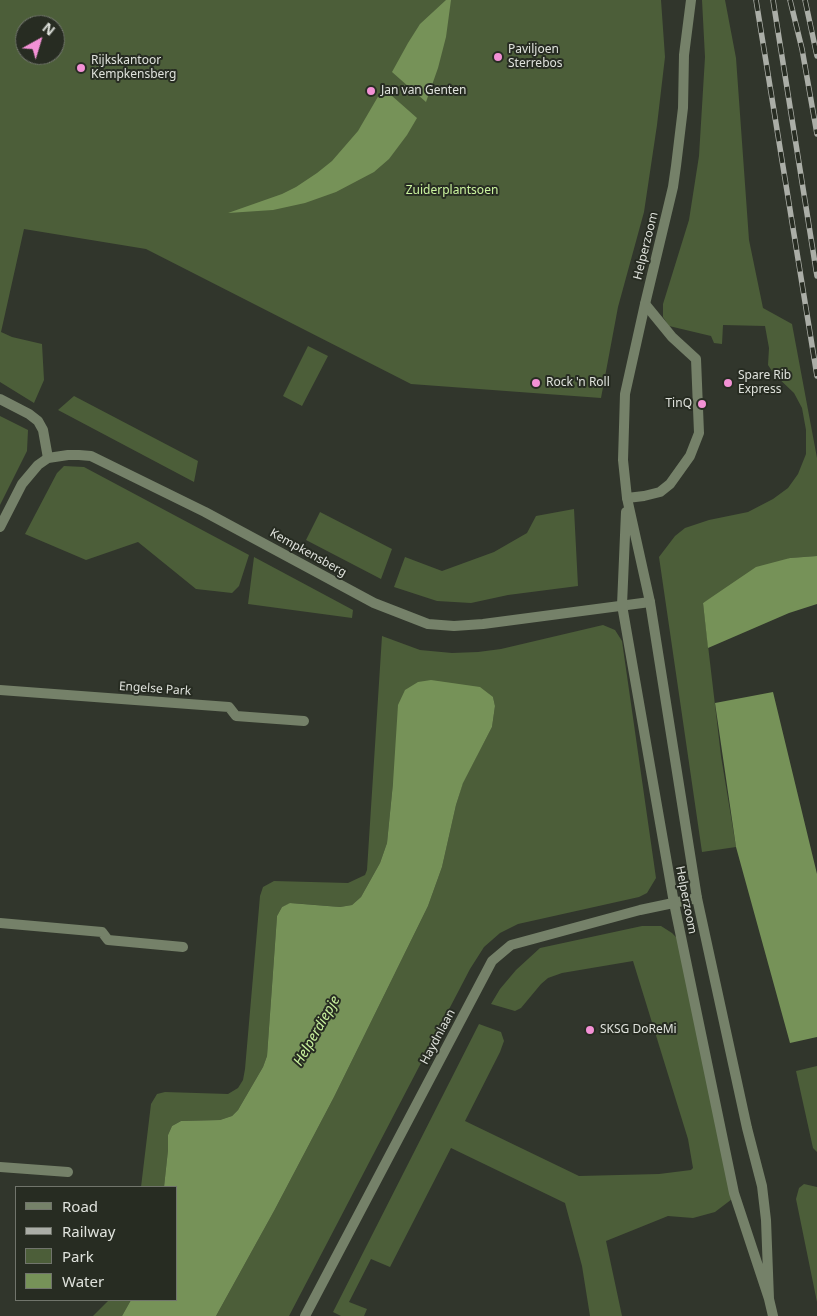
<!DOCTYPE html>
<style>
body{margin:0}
#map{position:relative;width:817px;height:1316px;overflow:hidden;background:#31362c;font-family:"Noto Sans",sans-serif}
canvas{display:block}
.legend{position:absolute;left:15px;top:1186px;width:162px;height:115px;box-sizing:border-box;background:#272c22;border:1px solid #71756c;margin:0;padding:6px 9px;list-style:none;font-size:15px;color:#dfe2dc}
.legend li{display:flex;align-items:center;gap:10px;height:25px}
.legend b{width:25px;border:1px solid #71756c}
.north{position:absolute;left:15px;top:15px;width:50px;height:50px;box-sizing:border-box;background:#272c22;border:1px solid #71756c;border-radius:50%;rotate:39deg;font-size:14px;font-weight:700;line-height:20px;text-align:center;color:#dfe2dc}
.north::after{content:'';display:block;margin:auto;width:18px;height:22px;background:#f391d5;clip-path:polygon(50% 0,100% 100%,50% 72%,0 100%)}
</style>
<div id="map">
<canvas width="817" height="1316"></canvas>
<ul class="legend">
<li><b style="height:6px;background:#758169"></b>Road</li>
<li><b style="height:6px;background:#abaea7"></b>Railway</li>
<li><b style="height:14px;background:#4c5e39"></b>Park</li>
<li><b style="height:14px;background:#769258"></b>Water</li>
</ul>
<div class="north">N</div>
</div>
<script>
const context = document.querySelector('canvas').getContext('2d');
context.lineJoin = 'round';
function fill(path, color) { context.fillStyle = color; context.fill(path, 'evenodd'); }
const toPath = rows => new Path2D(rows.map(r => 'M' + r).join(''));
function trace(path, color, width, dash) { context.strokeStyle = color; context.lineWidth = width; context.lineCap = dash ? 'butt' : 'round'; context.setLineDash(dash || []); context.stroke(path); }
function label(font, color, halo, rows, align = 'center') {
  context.font = font + ' "Noto Sans",sans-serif'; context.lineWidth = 4; context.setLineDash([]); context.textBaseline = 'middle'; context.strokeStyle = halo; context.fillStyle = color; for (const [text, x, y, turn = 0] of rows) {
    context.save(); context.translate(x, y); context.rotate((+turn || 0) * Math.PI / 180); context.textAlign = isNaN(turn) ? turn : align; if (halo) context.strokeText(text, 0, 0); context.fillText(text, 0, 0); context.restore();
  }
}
const green = toPath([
 [0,0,661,0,665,57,657,125,644,212,618,307,601,398,411,384,146,249,24,229,1,332,12,337,42,344,44,380,34,403,0,382],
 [25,25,55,25,55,55,25,55],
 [702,0,725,0,736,58,749,240,763,308,792,324,817,458,817,556,790,558,731,586,703,603,721,756,736,847,702,852,659,557,675,536,685,528,709,520,748,512,773,499,788,488,798,474,806,454,806,430,802,408,794,393,774,374,768,365,769,348,765,326,723,325,722,344,714,343,711,336,669,326,663,317,663,304,689,220,699,156,705,57],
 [308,346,328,356,302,406,283,396],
 [74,396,198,461,194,482,58,410],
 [0,416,28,430,27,451,0,505],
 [64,466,84,467,249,555,239,586,232,593,196,589,138,542,86,560,25,534,57,473],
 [574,509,578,586,508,595,471,603,437,601,394,587,405,557,442,571,494,552,527,533,536,516],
 [320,512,392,549,381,579,306,540],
 [254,557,353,610,352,618,248,604],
 [603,625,615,630,622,641,656,878,647,893,639,897,518,924,500,933,484,947,470,969,289,1316,216,1316,274,1211,334,1097,428,906,442,867,456,805,463,782,492,727,495,706,493,697,393,783,387,843,380,863,361,897,352,905,340,907,291,903,282,907,277,916,267,1056,263,1067,238,1110,232,1116,220,1120,181,1121,172,1126,168,1135,168,1150,164,1187,141,1187,151,1104,157,1094,165,1092,228,1094,238,1088,243,1080,245,1069,260,896,263,887,274,881,348,883,365,875,367,870,382,636,420,650,452,653,478,652,501,649],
 [642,926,661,926,672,933,681,942,736,1196,715,1212,693,1218,668,1216,606,1241,622,1316,590,1316,582,1266,565,1203,451,1148,390,1267,371,1259,349,1302,367,1309,364,1316,341,1316,333,1312,479,1024,501,1032,504,1041,500,1052,465,1121,579,1176,659,1174,691,1170,693,1168,688,1139,633,961,562,973,548,978,541,984,521,1008,515,1011,491,1004,500,989,516,970,540,948],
 [817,1066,817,1152,813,1148,796,1071],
 [804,1184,817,1187,817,1302,796,1199,799,1188],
 [109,1300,131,1300,122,1316,93,1316]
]);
const water = toPath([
 [446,0,451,0,446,37,438,68,426,102,392,72,408,43,420,24],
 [383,88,417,118,407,135,389,159,374,172,336,192,305,203,273,210,228,213,282,194,296,187,317,173,332,161,358,131],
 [817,556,817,604,789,613,708,648,703,603,756,567,790,558],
 [431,680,480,687,493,697,495,706,492,727,463,783,456,805,442,867,428,906,334,1097,274,1211,216,1316,122,1316,131,1300,176,1300,176,1187,164,1187,168,1150,168,1135,172,1126,181,1121,220,1120,232,1116,238,1110,263,1067,267,1056,277,916,282,907,290,903,340,907,352,905,361,897,380,863,387,843,393,783,398,705,405,690,418,682],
 [773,692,817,874,817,1037,790,1043,736,847,715,703]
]);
const service = toPath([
 [0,399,29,414,38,421,43,430,48,458],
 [627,498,644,496,660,492,670,484,690,456,699,433,696,359,672,337,645,304]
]);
const minor = toPath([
 [0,527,22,484,38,465,48,458,68,455,79,455,91,456,205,512,374,603,428,624,454,626,483,624,650,602],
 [0,690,229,707,236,716,304,721],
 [0,923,102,932,108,940,183,947],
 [0,1167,68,1172],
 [305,1316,492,961,511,945,640,910,697,898]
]);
const tertiary = toPath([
 [691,0,684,55,683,108,676,166,673,187,645,304,625,394,623,460,627,498,650,602,697,898,747,1128,762,1186,766,1220,769,1299],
 [626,512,622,605,674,903,734,1193,769,1299,773,1316]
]);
const rail = toPath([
 [756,0,817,376],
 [773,0,817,276],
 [790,0,802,49,817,134],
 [805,0,817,56]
]);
const markers = [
 [498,57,5,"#f391d5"],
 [81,68,5,"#f391d5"],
 [371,91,5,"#f391d5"],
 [536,383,5,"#f391d5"],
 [728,383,5,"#f391d5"],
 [702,404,5,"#f391d5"],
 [590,1030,5,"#f391d5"]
];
const poiNames = [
 ["Paviljoen",508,50],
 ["Sterrebos",508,64],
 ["Rijkskantoor",91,61],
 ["Kempkensberg",91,75],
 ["Jan van Genten",381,91],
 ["Spare Rib",738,376],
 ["Express",738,390],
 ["Rock 'n Roll",546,383],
 ["TinQ",692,404,"right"],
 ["SKSG DoReMi",600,1030]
];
const parkNames = [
 ["Zuiderplantsoen",452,191]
];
const streetNames = [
 ["Helperzoom",646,246,-76],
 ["Kempkensberg",308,553,29],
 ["Engelse Park",155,689,4],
 ["Helperzoom",686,900,79],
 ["Haydnlaan",438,1037,-62]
];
const waterNames = [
 ["Helperdiepje",317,1031,-60]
];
fill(green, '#4c5e39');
fill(water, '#769258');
trace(service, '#758169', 10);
trace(minor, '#758169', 10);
trace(tertiary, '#758169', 10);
trace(rail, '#abaea7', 5.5);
trace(rail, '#272c22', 4, [11]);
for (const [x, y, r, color] of markers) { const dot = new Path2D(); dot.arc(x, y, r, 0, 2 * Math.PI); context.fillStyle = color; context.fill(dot); trace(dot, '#272c22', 2); }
label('12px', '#dfe2dc', '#272c22', poiNames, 'left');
label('12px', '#cbf49f', '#272c22', parkNames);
label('12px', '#dfe2dc', '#272c22', streetNames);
label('italic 14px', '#c9f29e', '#272c22', waterNames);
</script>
